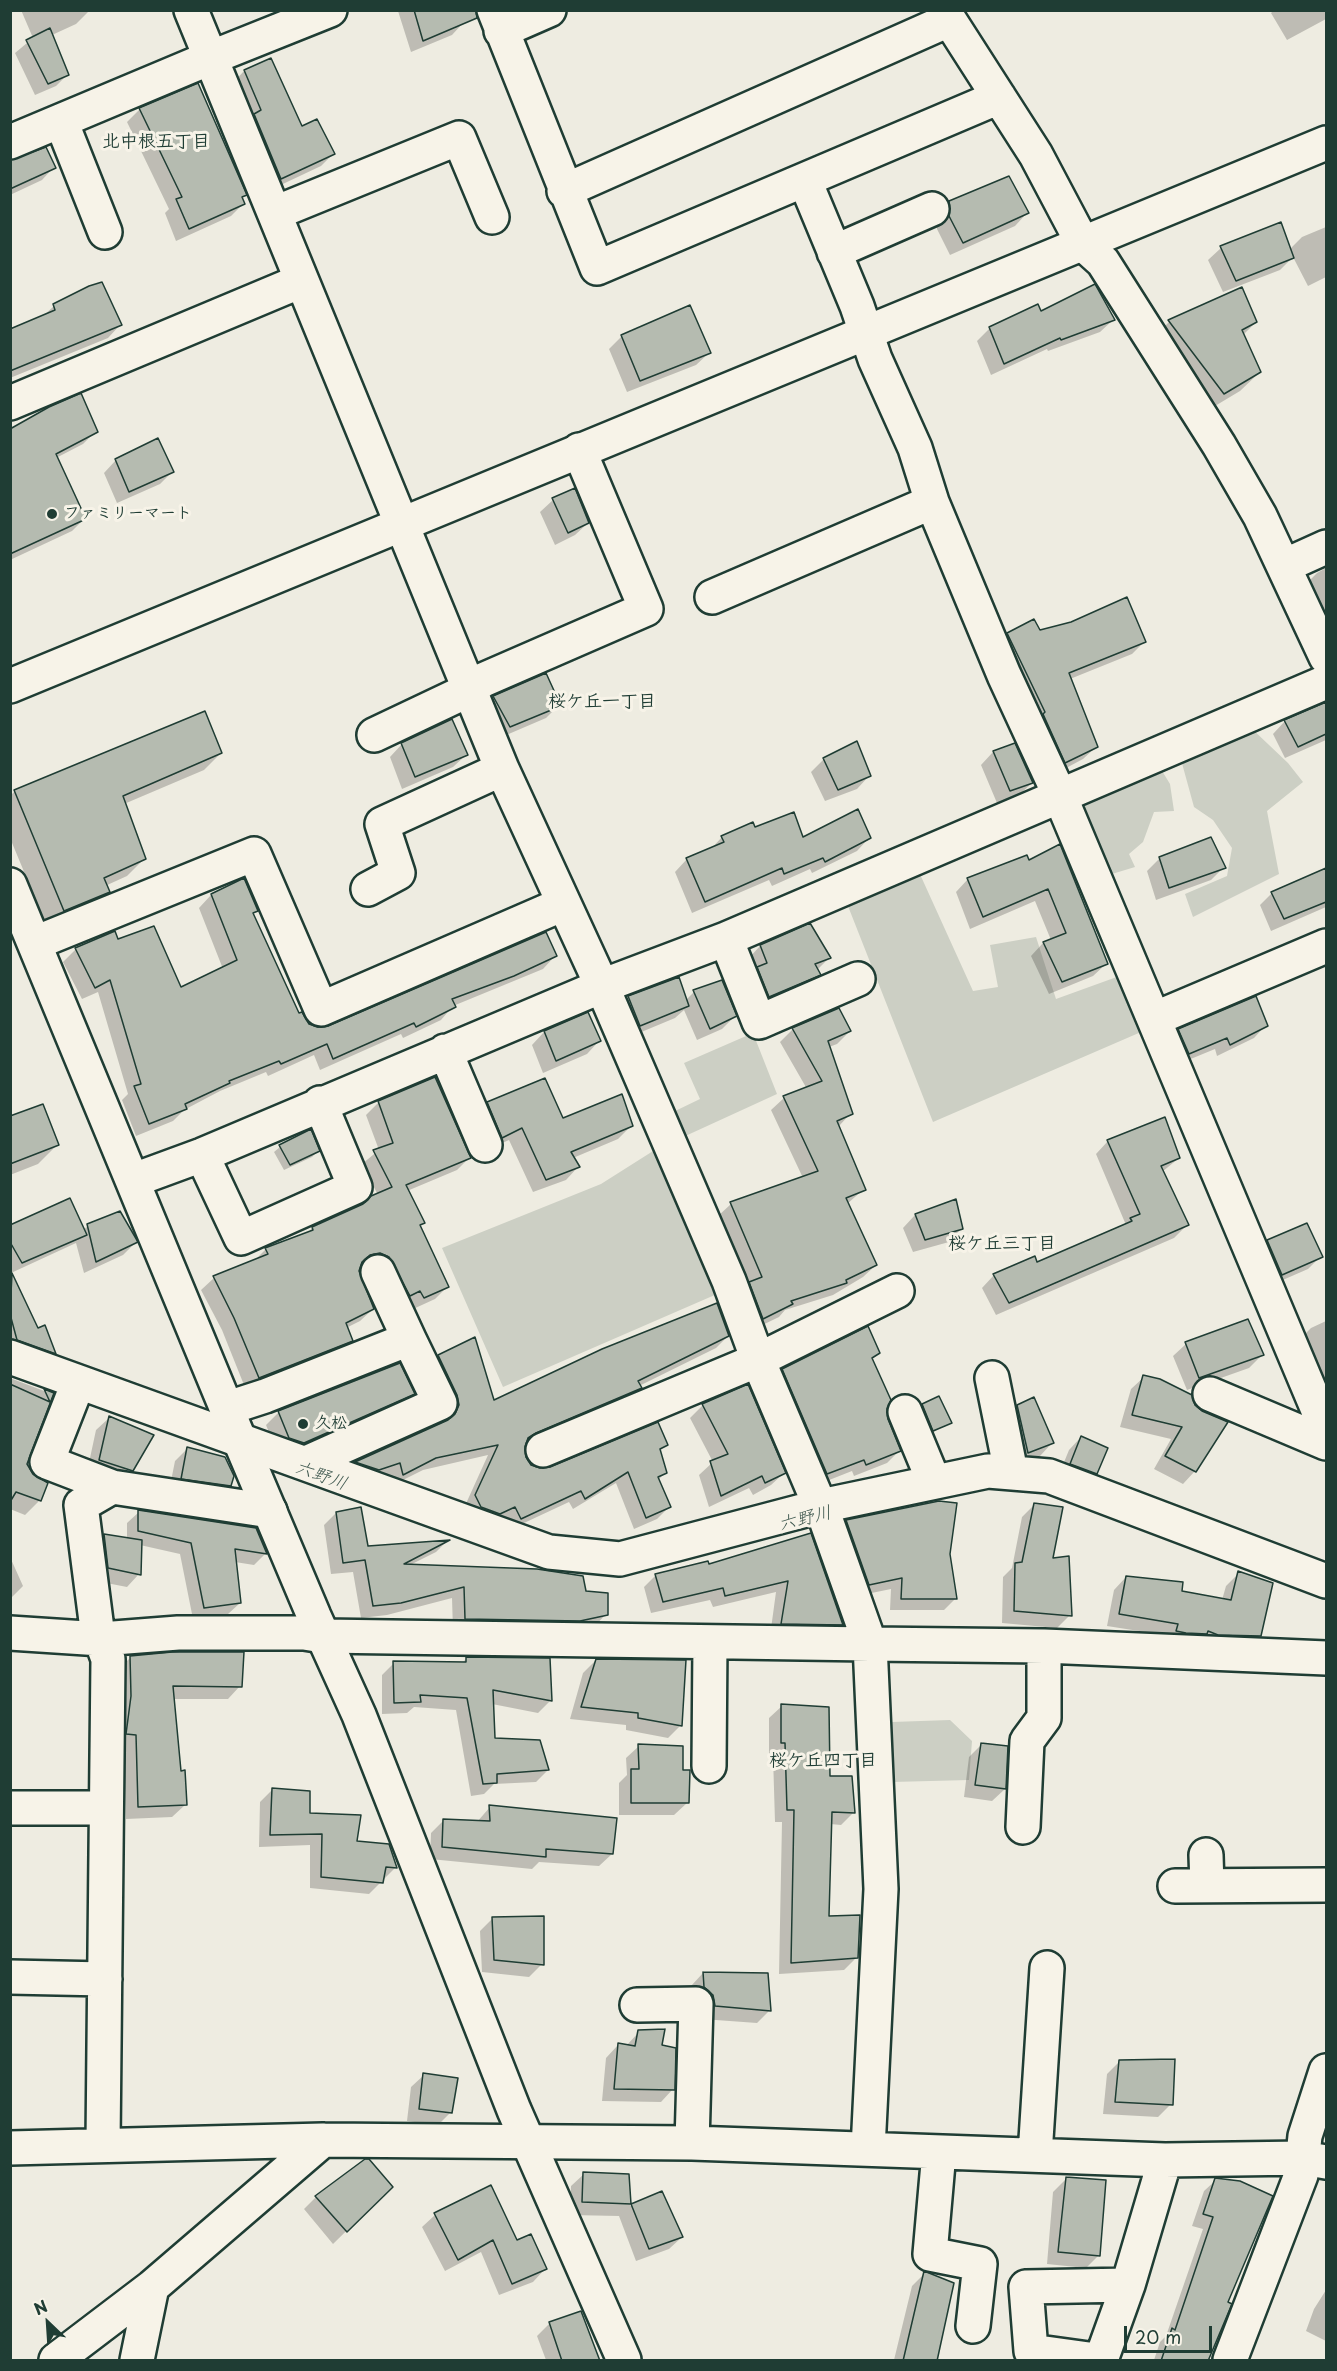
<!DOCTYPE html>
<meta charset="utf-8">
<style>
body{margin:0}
#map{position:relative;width:1337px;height:2371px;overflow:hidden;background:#eeece1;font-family:"Playpen Sans",sans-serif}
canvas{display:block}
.frame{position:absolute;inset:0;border:12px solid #1f3d34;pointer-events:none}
.north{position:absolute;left:18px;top:2293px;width:60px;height:60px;-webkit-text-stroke:4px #f7f3e8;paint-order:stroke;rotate:335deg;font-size:16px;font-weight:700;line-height:24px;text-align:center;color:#1f3d34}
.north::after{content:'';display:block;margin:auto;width:21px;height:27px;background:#1f3d34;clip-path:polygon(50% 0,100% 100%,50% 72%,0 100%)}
.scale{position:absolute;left:1124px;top:2326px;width:88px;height:27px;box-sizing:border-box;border:3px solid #1f3d34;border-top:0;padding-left:8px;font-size:18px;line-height:21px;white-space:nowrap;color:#1f3d34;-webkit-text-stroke:4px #f7f3e8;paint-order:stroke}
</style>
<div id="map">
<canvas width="1337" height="2371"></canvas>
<div class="frame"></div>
<div class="north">N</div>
<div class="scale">20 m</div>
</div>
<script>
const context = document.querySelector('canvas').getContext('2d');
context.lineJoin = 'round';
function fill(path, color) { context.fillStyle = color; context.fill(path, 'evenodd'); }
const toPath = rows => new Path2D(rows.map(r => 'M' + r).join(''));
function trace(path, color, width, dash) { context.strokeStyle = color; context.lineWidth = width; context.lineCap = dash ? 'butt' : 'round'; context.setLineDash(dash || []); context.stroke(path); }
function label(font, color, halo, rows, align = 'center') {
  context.font = font + ' "Playpen Sans","Klee One",sans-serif'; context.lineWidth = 6; context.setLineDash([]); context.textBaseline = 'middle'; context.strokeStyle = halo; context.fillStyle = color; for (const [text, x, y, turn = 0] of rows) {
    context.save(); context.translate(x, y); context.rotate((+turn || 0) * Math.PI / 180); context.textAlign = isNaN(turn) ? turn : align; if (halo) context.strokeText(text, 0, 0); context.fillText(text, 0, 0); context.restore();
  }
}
const green = toPath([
 [1249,726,1288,763,1303,782,1267,811,1279,874,1193,917,1185,894,1227,876,1232,848,1213,820,1194,807,1180,756],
 [1156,761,1170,784,1174,811,1154,812,1143,842,1129,854,1135,867,1102,877,1074,802],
 [919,872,973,991,998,987,990,945,1036,937,1056,999,1125,974,1148,1029,933,1122,846,901],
 [753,1033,777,1094,681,1138,671,1113,700,1099,684,1063],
 [661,1146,724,1291,503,1387,442,1248,601,1184],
 [950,1720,972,1741,969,1780,892,1782,892,1722]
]);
const shadow = toPath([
 [21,10,88,12,76,24,52,35,68,74,56,86,35,95,15,53,33,38],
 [459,10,464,22,452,35,411,52,398,11],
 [1274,10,1326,10,1326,19,1287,40,1271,13],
 [244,71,301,128,333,154,321,166,268,191,232,84],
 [140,109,245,195,241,199,243,204,231,216,176,241,165,213,169,209,127,122],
 [10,160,54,167,42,180,10,195],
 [950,202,1027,213,1015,226,950,255,937,229,937,215],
 [1280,224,1289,250,1302,237,1326,227,1326,277,1308,286,1293,257,1280,270,1223,292,1208,260,1221,248],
 [1242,289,1256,322,1243,335,1260,372,1240,391,1205,412,1150,341,1169,322],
 [54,306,120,325,108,338,10,378,10,330,42,317],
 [1040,313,1113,320,1100,332,1048,351,1047,349,991,375,977,341,990,328],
 [622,336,709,353,696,365,627,392,609,349],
 [10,429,96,431,83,444,56,458,84,519,72,531,10,560],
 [116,460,172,472,160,484,117,503,104,473],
 [574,490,588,523,575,535,555,545,540,512,553,500],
 [1326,568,1326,628,1304,586,1317,573],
 [1039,632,1145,641,1132,654,1070,679,1096,747,1083,759,1053,775,995,647,1008,634],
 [545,675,559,705,546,718,497,739,481,710,494,697],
 [1326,704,1326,740,1285,758,1273,734,1285,721],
 [402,744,466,755,453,767,402,789,390,757],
 [1014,744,1032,783,1019,795,997,803,981,765,993,752],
 [221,753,204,770,124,804,144,859,127,876,105,886,108,892,91,909,47,927,10,838,10,796,15,791],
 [824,759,869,776,857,789,825,801,811,772],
 [754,828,802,839,869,838,857,851,812,873,810,869,772,886,769,880,692,913,675,872,687,859,710,850,722,837],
 [1026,857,1106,964,1093,976,1049,994,1031,956,1043,943,1051,940,1035,901,970,929,956,892,968,879],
 [1160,858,1224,867,1211,880,1156,900,1147,871],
 [1323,871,1326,877,1326,907,1271,931,1260,905,1272,893],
 [211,895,256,910,252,915,299,1015,308,1025,319,1029,555,956,543,969,453,1006,441,1020,403,1038,401,1034,320,1070,314,1055,268,1076,266,1072,220,1091,184,1110,173,1121,136,1136,122,1100,128,1094,98,992,82,999,63,962,76,949,117,941,180,989,223,969,199,908],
 [760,946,829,958,817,970,819,974,807,987,757,1009,748,959],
 [678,979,686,1000,694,992,735,1016,722,1029,697,1040,684,1010,675,1018,627,1038,616,1010,628,998],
 [838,1010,850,1031,837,1044,829,1047,851,1113,839,1126,864,1189,847,1204,876,1265,863,1277,833,1295,785,1310,779,1317,750,1331,718,1216,731,1204,803,1178,771,1110,784,1098,807,1089,780,1042,792,1030],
 [587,1014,599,1041,587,1054,543,1073,532,1045,544,1032],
 [1266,1025,1254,1038,1217,1056,1215,1049,1176,1065,1167,1043,1179,1030],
 [379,1102,469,1158,457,1170,407,1191,423,1223,419,1227,447,1287,435,1299,411,1310,367,1265,359,1266,358,1271,373,1309,360,1321,346,1328,351,1341,339,1353,246,1390,222,1330,201,1290,214,1278,254,1261,266,1249,307,1234,312,1228,363,1205,378,1195,362,1164,379,1150,366,1115],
 [488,1104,562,1120,631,1126,618,1139,573,1158,578,1167,566,1180,533,1192,509,1140,489,1149,475,1116],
 [10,1118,57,1145,38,1164,10,1175],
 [310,1131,318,1151,312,1157,284,1170,274,1152,280,1147],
 [1108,1141,1179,1158,1162,1172,1187,1225,1174,1238,996,1315,982,1288,994,1275,1037,1264,1126,1225,1096,1154],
 [955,1201,961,1229,949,1242,913,1252,903,1228,915,1215],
 [10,1226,83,1230,88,1226,136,1242,123,1255,84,1273,76,1243,11,1273,37,1330,55,1353,44,1364,10,1352],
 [1268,1241,1321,1256,1308,1269,1269,1286,1255,1254],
 [1326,1321,1326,1427,1298,1341,1311,1328],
 [728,1336,716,1348,639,1386,640,1388,628,1400,525,1443,524,1457,530,1466,540,1470,666,1444,659,1452,665,1473,658,1480,669,1507,657,1519,634,1529,616,1483,573,1509,569,1502,509,1530,503,1518,488,1526,464,1508,488,1455,423,1470,391,1486,388,1474,366,1482,345,1474,356,1463,446,1423,446,1408,427,1368,439,1356,474,1339,493,1402],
 [1186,1344,1262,1355,1249,1368,1187,1390,1173,1356],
 [879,1353,871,1360,886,1419,899,1451,887,1463,854,1476,852,1471,814,1486,770,1383,783,1370],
 [1144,1377,1190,1396,1195,1471,1183,1484,1154,1469,1171,1439,1120,1427,1131,1389],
 [10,1378,52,1394,25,1465,40,1500,25,1515,10,1509],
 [413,1393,400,1406,290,1455,276,1450,266,1425,279,1412],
 [703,1405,784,1473,771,1485,753,1495,749,1488,709,1507,699,1475,713,1462,690,1418],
 [922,1405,950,1422,927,1436,916,1411],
 [1017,1406,1052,1443,1040,1456,1016,1465,1005,1419],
 [109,1418,132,1470,119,1483,87,1472,96,1430],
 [1081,1437,1096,1473,1083,1486,1058,1477,1069,1450],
 [188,1448,230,1485,217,1498,169,1491,175,1461],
 [1035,1504,1070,1615,1057,1628,1002,1623,1003,1577,1012,1568,1022,1517],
 [139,1512,266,1553,254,1565,235,1562,240,1603,228,1614,193,1619,180,1554,140,1545,139,1574,127,1587,96,1581,92,1548,105,1536,127,1539,127,1523],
 [336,1513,367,1548,446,1542,436,1552,410,1565,585,1592,606,1614,594,1627,453,1631,452,1598,387,1615,361,1618,353,1572,331,1574,324,1525],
 [847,1521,955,1599,944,1610,890,1610,891,1589,857,1596,835,1533],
 [810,1535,842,1624,830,1636,770,1636,776,1592,713,1607,710,1600,651,1613,644,1587,656,1575,708,1565],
 [10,1557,23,1586,10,1599],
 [1239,1573,1260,1636,1247,1648,1107,1626,1114,1590,1126,1577,1180,1593,1222,1600,1226,1586],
 [131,1657,240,1686,228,1699,173,1699,185,1805,172,1817,126,1819,124,1747,114,1746,118,1670],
 [467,1658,548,1660,550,1701,538,1713,492,1704,494,1740,548,1770,536,1782,494,1784,484,1794,471,1796,456,1710,414,1707,407,1713,382,1714,382,1675,394,1663,461,1664],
 [596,1660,681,1725,668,1738,626,1730,626,1725,570,1719,583,1673],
 [782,1706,854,1812,841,1825,830,1824,828,1917,857,1957,844,1970,779,1974,782,1822,775,1822,773,1756,769,1755,769,1718],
 [981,1745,1005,1789,992,1801,964,1797,969,1757],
 [639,1746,682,1771,687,1803,674,1815,619,1815,619,1783,627,1775,626,1758],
 [272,1790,309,1814,395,1868,369,1894,310,1888,310,1845,259,1847,260,1802],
 [490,1807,612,1854,599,1866,539,1862,532,1869,430,1859,431,1833,444,1820,477,1822],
 [493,1918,542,1964,529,1977,482,1972,480,1931],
 [703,1973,770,2010,757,2023,702,2019,692,2000,691,1986],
 [639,2032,660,2046,673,2089,661,2102,602,2101,606,2058,618,2045,626,2046],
 [1120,2061,1171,2104,1158,2117,1103,2114,1107,2074],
 [424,2075,451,2112,438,2125,407,2121,411,2087],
 [584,2174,628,2176,630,2206,661,2193,682,2237,669,2249,636,2261,619,2216,570,2215,571,2186],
 [1066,2179,1099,2255,1086,2268,1047,2264,1053,2192],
 [1216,2180,1226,2303,1230,2304,1209,2360,1154,2360,1160,2342,1166,2336,1203,2229,1192,2226,1204,2191],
 [391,2187,333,2244,304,2209,316,2197],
 [491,2187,516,2242,545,2269,533,2282,499,2295,481,2252,445,2271,422,2227,435,2215],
 [925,2273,935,2360,894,2360,912,2286],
 [1326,2290,1326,2341,1306,2331,1314,2309],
 [550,2323,592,2360,546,2360,537,2336]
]);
const building = toPath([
 [414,10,476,10,477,18,423,41,414,10],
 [50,28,69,75,48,84,26,40,50,28],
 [271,58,302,126,317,119,335,154,281,179,254,114,261,110,244,70,271,58],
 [198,83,247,195,242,197,245,204,189,229,176,199,182,197,139,108,198,83],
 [46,147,56,168,10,189,10,160,46,147],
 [1009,176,1029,213,963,243,949,216,949,201,1009,176],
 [1281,222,1294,258,1236,281,1220,246,1281,222],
 [102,282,122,325,10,371,10,329,55,310,53,304,89,286,102,282],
 [1095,284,1115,320,1061,340,1060,338,1004,364,989,327,1038,304,1041,311,1095,284],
 [1242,287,1257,322,1242,330,1261,372,1224,394,1168,320,1242,287],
 [690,305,711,353,640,381,621,335,690,305],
 [81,393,98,432,56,454,86,519,10,554,10,429,49,407,81,393],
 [158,438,174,472,129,492,115,459,158,438],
 [575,488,589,523,568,533,552,498,575,488],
 [1127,597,1146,642,1069,673,1098,747,1065,763,1043,714,1045,712,1007,633,1034,619,1040,630,1071,622,1127,597],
 [546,673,561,706,510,727,493,696,546,673],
 [1326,702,1326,734,1298,747,1284,720,1326,702],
 [205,711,222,753,123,796,146,859,104,878,110,892,64,911,14,790,205,711],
 [452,719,468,755,415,777,401,743,452,719],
 [857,741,871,776,838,790,823,758,857,741],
 [1015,743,1033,783,1010,791,993,751,1015,743],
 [858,809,871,838,825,862,823,858,784,874,782,868,705,902,686,858,724,842,721,836,753,822,755,827,794,812,803,837,858,809],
 [1211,837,1226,868,1169,888,1159,857,1211,837],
 [1060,844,1108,964,1062,982,1043,942,1066,933,1048,889,983,917,967,878,1027,855,1029,860,1060,844],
 [1326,868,1326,902,1284,919,1271,892,1326,868],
 [244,878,258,911,253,913,299,1013,302,1012,309,1024,318,1027,328,1026,546,932,557,956,514,976,452,999,456,1007,416,1027,414,1023,333,1059,327,1044,281,1064,279,1061,229,1081,230,1083,185,1104,187,1109,149,1124,134,1086,141,1084,110,980,95,988,75,948,115,931,118,939,154,926,181,987,237,960,211,894,244,878],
 [810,923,831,958,815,964,821,975,769,997,757,967,767,963,760,945,810,923],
 [679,977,689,1006,640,1026,628,996,679,977],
 [722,980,737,1016,710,1029,693,990,722,980],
 [1256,996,1268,1026,1230,1045,1227,1038,1189,1054,1178,1029,1256,996],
 [839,1008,851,1031,828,1041,853,1114,837,1121,866,1190,846,1198,877,1265,846,1280,847,1283,791,1301,793,1304,763,1319,749,1282,762,1277,730,1202,818,1171,783,1096,822,1081,792,1028,839,1008],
 [588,1012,601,1041,556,1061,544,1031,588,1012],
 [435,1077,471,1158,406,1185,425,1223,420,1225,449,1287,424,1298,420,1291,410,1296,389,1257,380,1253,370,1255,362,1262,359,1271,374,1309,346,1323,353,1341,259,1378,234,1318,213,1276,268,1254,265,1248,313,1230,312,1227,363,1204,371,1196,392,1187,373,1150,393,1143,378,1101,435,1077],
 [545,1078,563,1118,622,1094,633,1126,571,1152,580,1167,546,1180,522,1128,502,1138,487,1102,545,1078],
 [43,1104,59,1145,10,1164,10,1116,43,1104],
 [1165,1117,1180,1158,1161,1166,1189,1225,1009,1303,993,1274,1035,1256,1037,1262,1132,1221,1130,1218,1140,1214,1107,1140,1165,1117],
 [311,1129,320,1151,290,1165,279,1145,311,1129],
 [70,1198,87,1235,22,1263,10,1242,10,1225,70,1198],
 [956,1199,963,1229,925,1240,915,1214,956,1199],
 [120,1211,138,1242,96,1262,87,1224,120,1211],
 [1307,1223,1323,1257,1282,1275,1267,1240,1307,1223],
 [12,1273,38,1328,45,1325,56,1354,17,1340,10,1314,12,1273],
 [717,1303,729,1336,638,1381,642,1388,536,1433,528,1438,525,1447,526,1457,531,1465,540,1468,550,1467,658,1422,668,1445,660,1449,667,1473,658,1477,671,1507,646,1518,628,1472,585,1499,581,1491,521,1519,515,1507,500,1514,481,1507,475,1495,498,1445,436,1458,403,1475,400,1463,379,1470,355,1462,448,1420,455,1414,459,1405,457,1395,438,1355,475,1337,494,1400,602,1349,717,1303],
 [1248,1319,1264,1355,1199,1378,1185,1342,1248,1319],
 [868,1326,880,1353,872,1358,891,1400,887,1409,888,1419,901,1451,866,1465,864,1460,827,1474,782,1369,868,1326],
 [400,1363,415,1394,304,1443,289,1438,278,1411,400,1363],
 [1143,1375,1160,1379,1192,1395,1195,1405,1202,1411,1228,1422,1196,1472,1165,1456,1182,1427,1132,1415,1143,1375],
 [10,1384,50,1402,44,1389,54,1393,27,1464,33,1474,48,1483,41,1501,16,1492,10,1502,10,1384],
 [748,1384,786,1473,765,1483,762,1476,721,1496,710,1461,728,1454,702,1404,748,1384],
 [939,1396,952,1423,933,1431,922,1404,939,1396],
 [1034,1397,1054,1443,1028,1453,1017,1405,1034,1397],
 [109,1416,154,1435,133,1471,99,1460,109,1416],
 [1081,1436,1108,1448,1097,1474,1070,1464,1081,1436],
 [187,1447,225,1457,234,1476,231,1486,181,1479,187,1447],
 [939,1501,957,1503,950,1554,957,1599,901,1599,902,1578,869,1585,846,1520,939,1501],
 [1034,1503,1063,1507,1053,1558,1069,1556,1072,1616,1014,1611,1015,1563,1022,1562,1034,1503],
 [361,1507,368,1546,450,1540,404,1564,537,1569,583,1576,586,1591,608,1593,608,1615,580,1621,465,1619,464,1587,401,1603,373,1606,365,1560,343,1563,336,1512,361,1507],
 [138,1510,256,1528,267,1554,235,1549,241,1603,204,1608,191,1543,138,1531,138,1510],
 [811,1533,843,1625,781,1624,788,1581,725,1596,723,1588,663,1602,655,1574,708,1561,709,1564,811,1533],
 [104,1534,142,1540,141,1575,108,1568,104,1534],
 [1238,1571,1273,1583,1261,1636,1218,1635,1208,1631,1207,1634,1186,1633,1176,1631,1178,1624,1119,1614,1126,1576,1183,1582,1182,1591,1231,1600,1238,1571],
 [172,1652,244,1652,242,1687,173,1686,181,1771,185,1770,187,1805,138,1807,136,1735,126,1734,131,1696,130,1656,172,1652],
 [466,1657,550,1658,552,1701,493,1690,495,1738,540,1740,549,1770,497,1774,497,1783,483,1784,467,1698,420,1695,421,1702,394,1703,393,1661,466,1662,466,1657],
 [596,1659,686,1660,682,1726,638,1718,638,1713,581,1707,596,1659],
 [781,1704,829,1707,830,1776,852,1776,855,1813,832,1812,829,1916,860,1915,858,1958,791,1963,794,1810,787,1810,785,1743,781,1743,781,1704],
 [981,1743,1008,1746,1006,1789,975,1785,981,1743],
 [638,1744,683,1746,683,1770,690,1770,689,1803,631,1803,631,1769,639,1769,638,1744],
 [272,1788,310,1791,310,1813,361,1815,357,1841,389,1844,397,1868,386,1867,383,1883,321,1877,322,1834,270,1835,272,1788],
 [489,1805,617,1818,613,1854,546,1849,546,1857,442,1847,443,1819,490,1821,489,1805],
 [544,1916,544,1965,494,1960,492,1917,544,1916],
 [703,1972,768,1973,771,2011,715,2006,713,1995,704,1987,703,1972],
 [665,2029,662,2045,676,2048,675,2090,614,2089,618,2043,635,2046,638,2030,665,2029],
 [1175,2059,1173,2105,1115,2102,1119,2060,1175,2059],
 [423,2073,458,2078,452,2113,419,2109,423,2073],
 [365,2159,369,2159,393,2187,347,2232,315,2196,365,2159],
 [583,2172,629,2174,631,2204,582,2202,583,2172],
 [1066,2177,1106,2180,1100,2256,1058,2252,1066,2177],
 [1215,2178,1240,2181,1273,2196,1228,2302,1232,2304,1208,2361,1161,2361,1172,2328,1175,2330,1213,2217,1203,2214,1215,2178],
 [491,2185,517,2240,531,2234,547,2269,512,2284,493,2240,458,2260,434,2213,491,2185],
 [662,2191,683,2237,649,2249,631,2204,662,2191],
 [924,2271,954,2283,937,2361,903,2361,924,2271],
 [581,2311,600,2361,562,2361,549,2322,581,2311]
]);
const street = toPath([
 [494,10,597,268,999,97],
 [943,10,1036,155,1083,244,1103,262,1219,445,1260,516,1326,657],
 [501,31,549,10],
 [61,121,105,232],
 [10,142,210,58,330,10],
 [805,181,857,306,875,359,915,448,932,502,1004,675,1060,796,1326,1429],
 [564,191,949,20],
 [275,213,459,138,492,217],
 [834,252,932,209],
 [10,403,301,281],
 [1284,566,1326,547],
 [712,597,932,502],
 [374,735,471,689,483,680,646,609,579,450],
 [368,889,398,873,382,824,502,769],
 [726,939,759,1022,858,979],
 [35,943,254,854,321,1009,563,904],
 [1154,1019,1326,946],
 [445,1051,485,1145],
 [202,1155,241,1238,355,1187,320,1103],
 [134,1180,202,1155,602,986,726,939,1326,682],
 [378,1272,409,1339],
 [10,1357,549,1552,620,1559,821,1506,988,1471,1049,1476,1326,1581],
 [992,1378,1011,1472],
 [78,1383,47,1462,112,1487],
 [1210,1394,1326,1443],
 [228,1408,265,1396,409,1339,440,1403,306,1463],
 [905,1412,934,1482],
 [543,1450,758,1360,897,1291],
 [10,1633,101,1639,178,1633,304,1633,323,1636,870,1644,826,1520,758,1360,729,1281,602,986,502,769,191,10],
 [709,1766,710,1642],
 [10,1808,105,1808],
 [1023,1827,1027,1741,1044,1718,1044,1646],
 [1206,1855,1207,1886],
 [1175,1886,1326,1885],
 [10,1977,105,1979],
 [637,2005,696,2004,692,2143],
 [103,2143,108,1659,97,1629,81,1505,112,1487,270,1511],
 [10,2148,323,2140,692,2143,1165,2160,1303,2158,1326,2162],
 [868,2149,881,1889,870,1644,1044,1646,1326,1658],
 [939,2152,930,2254,980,2264,973,2326],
 [1035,2155,1047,1968],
 [56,2360,152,2287,323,2140],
 [137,2360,152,2287],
 [1096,2360,1031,2351,1026,2287,1128,2285],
 [1101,2360,1128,2285,1165,2160],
 [1230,2360,1301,2175,1305,2136,1326,2071]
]);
const secondary = toPath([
 [10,686,1326,143],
 [10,885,240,1441,314,1616,359,1715,514,2110,624,2360]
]);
const markers = [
 [52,514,6,"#1f3d34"],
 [303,1424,6,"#1f3d34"]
];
const poiNames = [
 ["ファミリーマート",64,514],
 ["久松",315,1424]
];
const neighbourhoodNames = [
 ["北中根五丁目",156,142],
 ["桜ケ丘一丁目",602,702],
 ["桜ケ丘三丁目",1002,1244],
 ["桜ケ丘四丁目",823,1761]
];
const waterNames = [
 ["六野川",321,1476,20],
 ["六野川",805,1519,-14]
];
fill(green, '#cccfc4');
fill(shadow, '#0003');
fill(building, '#b5bbb0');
trace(building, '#1f3d34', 1.5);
trace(street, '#1f3d34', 38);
trace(secondary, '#1f3d34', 38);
trace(street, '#f7f3e8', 33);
trace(secondary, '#f7f3e8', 33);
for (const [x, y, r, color] of markers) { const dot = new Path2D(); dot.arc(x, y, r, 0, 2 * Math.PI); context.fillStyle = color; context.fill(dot); trace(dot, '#f7f3e8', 2); }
label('bold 16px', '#1f3d34', '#f7f3e8', poiNames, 'left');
label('bold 18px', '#1f3d34', '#f7f3e8', neighbourhoodNames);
label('italic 18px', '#3f584f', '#f7f3e8', waterNames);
</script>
